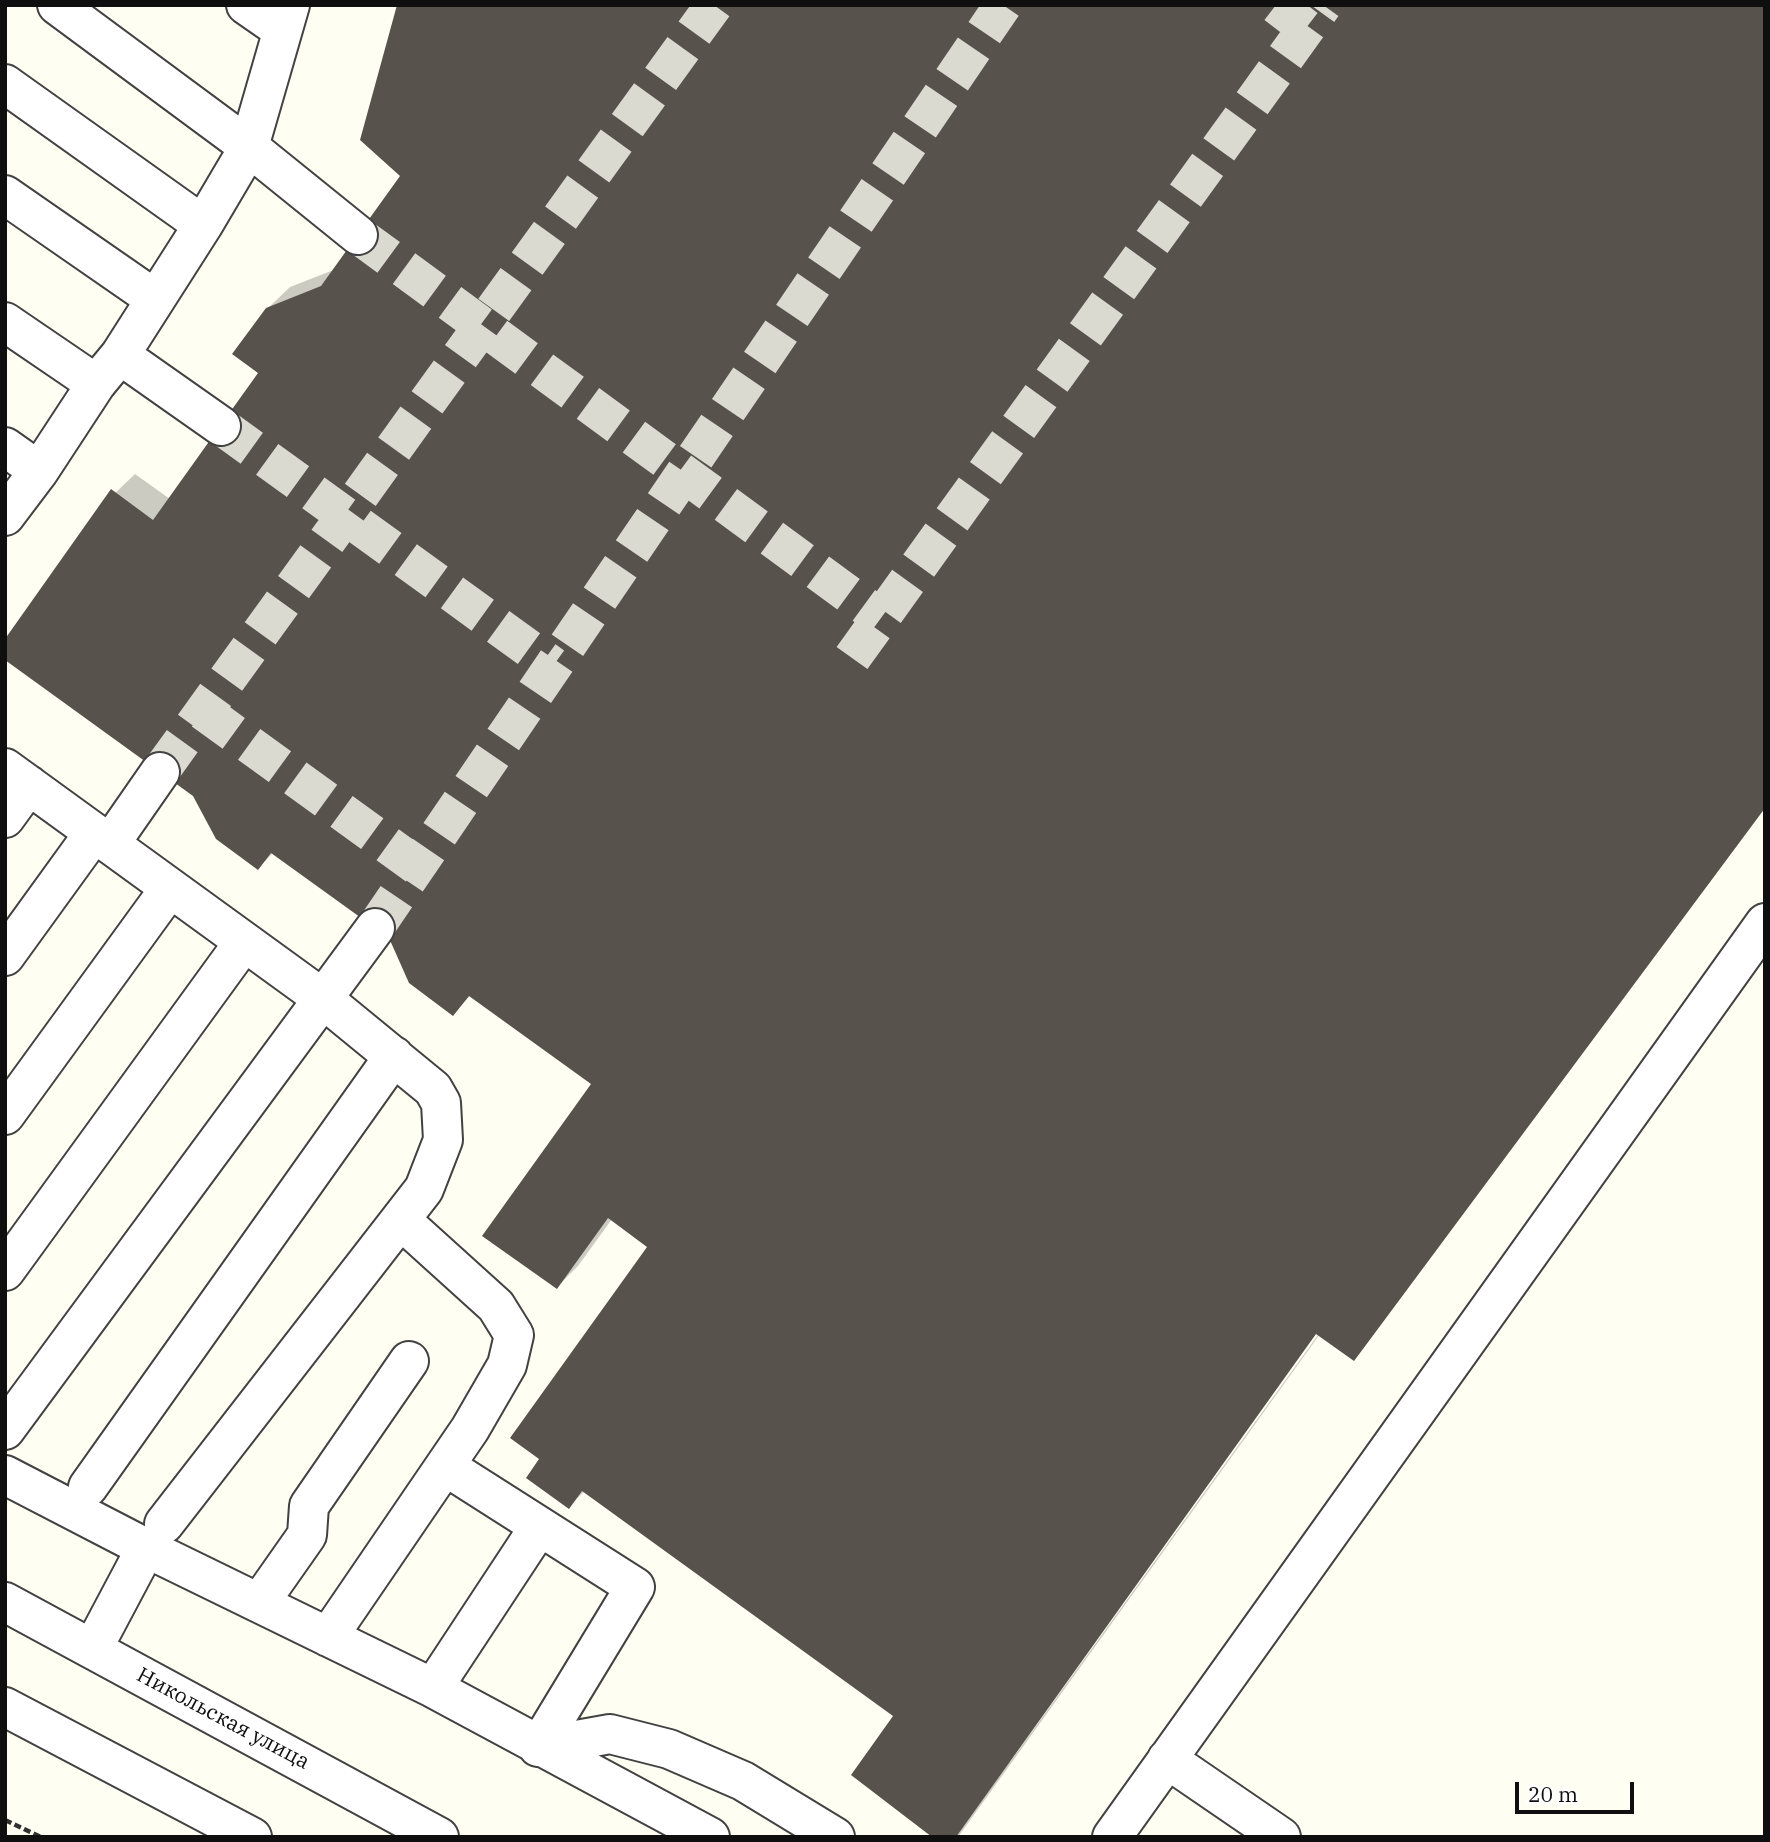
<!DOCTYPE html>
<meta charset="utf-8">
<style>
body{margin:0}
#map{position:relative;width:1770px;height:1842px;overflow:hidden;background:#fefef2;font-family:"IBM Plex Serif",serif}
canvas{display:block}
.frame{position:absolute;inset:0;border:7px solid #0f0f0f;pointer-events:none}
.scale{position:absolute;left:1515px;top:1782px;width:119px;height:32px;box-sizing:border-box;border:4px solid #0f0f0f;border-top:0;padding-left:9px;font-size:21px;line-height:24px;white-space:nowrap;color:#0f0f0f;-webkit-text-stroke:5px #fff;paint-order:stroke}
</style>
<div id="map">
<canvas width="1770" height="1842"></canvas>
<div class="frame"></div>
<div class="scale">20 m</div>
</div>
<script>
const context = document.querySelector('canvas').getContext('2d');
context.lineJoin = 'round';
function fill(path, color) { context.fillStyle = color; context.fill(path, 'evenodd'); }
const toPath = rows => new Path2D(rows.map(r => 'M' + r).join(''));
function trace(path, color, width, dash) { context.strokeStyle = color; context.lineWidth = width; context.lineCap = dash ? 'butt' : 'round'; context.setLineDash(dash || []); context.stroke(path); }
function label(font, color, halo, rows, align = 'center') {
  context.font = font + ' "IBM Plex Serif",serif'; context.lineWidth = 7; context.setLineDash([]); context.textBaseline = 'middle'; context.strokeStyle = halo; context.fillStyle = color; for (const [text, x, y, turn = 0] of rows) {
    context.save(); context.translate(x, y); context.rotate((+turn || 0) * Math.PI / 180); context.textAlign = isNaN(turn) ? turn : align; if (halo) context.strokeText(text, 0, 0); context.fillText(text, 0, 0); context.restore();
  }
}
const shadow = toPath([
 [399,5,1765,5,1765,808,1359,1354,1354,1359,1320,1334,958,1837,935,1837,853,1774,896,1716,585,1491,569,1506,528,1477,541,1459,512,1438,650,1246,612,1219,578,1266,557,1287,485,1235,593,1084,471,995,453,1013,410,982,390,937,273,853,258,868,218,838,195,795,5,658,5,644,113,495,135,474,170,499,261,373,235,354,267,309,290,287,336,269,403,175,362,139],
 [1320,1325,1323,1328,1010,1762,1005,1762]
]);
const building = toPath([
 [397,5,1765,5,1765,808,1354,1361,1316,1334,956,1837,932,1837,851,1775,893,1716,582,1491,569,1509,526,1478,539,1459,510,1438,647,1247,608,1218,557,1289,482,1236,591,1084,469,996,453,1016,409,983,389,938,271,853,258,870,216,839,193,796,5,660,5,639,111,489,153,520,258,373,232,354,266,308,321,286,400,176,360,140]
]);
const minorTunnel = toPath([
 [1276,5,1306,28],
 [358,235,881,618],
 [221,426,553,666],
 [852,658,1323,5],
 [203,711,417,866],
 [160,772,714,5],
 [375,928,1003,5]
]);
const path = toPath([
 [5,1820,41,1837]
]);
const minor = toPath([
 [57,5,249,147,358,235],
 [246,5,282,30],
 [5,84,203,225],
 [5,195,155,299],
 [5,322,96,384],
 [120,355,221,426],
 [5,447,39,471],
 [5,516,39,471,96,384,120,355,203,225,249,147,290,5],
 [5,768,322,998,433,1089,441,1103,443,1140,424,1189,164,1524],
 [5,818,29,785],
 [110,844,160,772],
 [5,956,94,833],
 [5,1115,170,888],
 [5,1271,244,942],
 [5,1430,375,928],
 [445,1466,635,1587,538,1747],
 [5,1475,146,1548,433,1688,710,1837],
 [88,1487,394,1056],
 [5,1602,439,1837],
 [260,1602,307,1535,309,1506,409,1361],
 [328,1637,470,1429,507,1365,514,1335,496,1306,402,1221],
 [93,1648,146,1548],
 [433,1688,539,1527],
 [5,1707,252,1837],
 [538,1747,610,1734,669,1749,743,1781,835,1837],
 [1167,1759,1281,1837],
 [1112,1837,1765,923]
]);
const streetNames = [
 ["Никольская улица",223,1719,28]
];
fill(shadow, '#0003');
fill(building, '#57524c');
trace(minorTunnel, '#dadad0', 38, [38, 19]);
trace(minor, '#424242', 42);
trace(path, '#313131', 4.5, [7, 3.5]);
trace(minor, '#fff', 38);
label('21px', '#0f0f0f', '#fff', streetNames);
</script>
